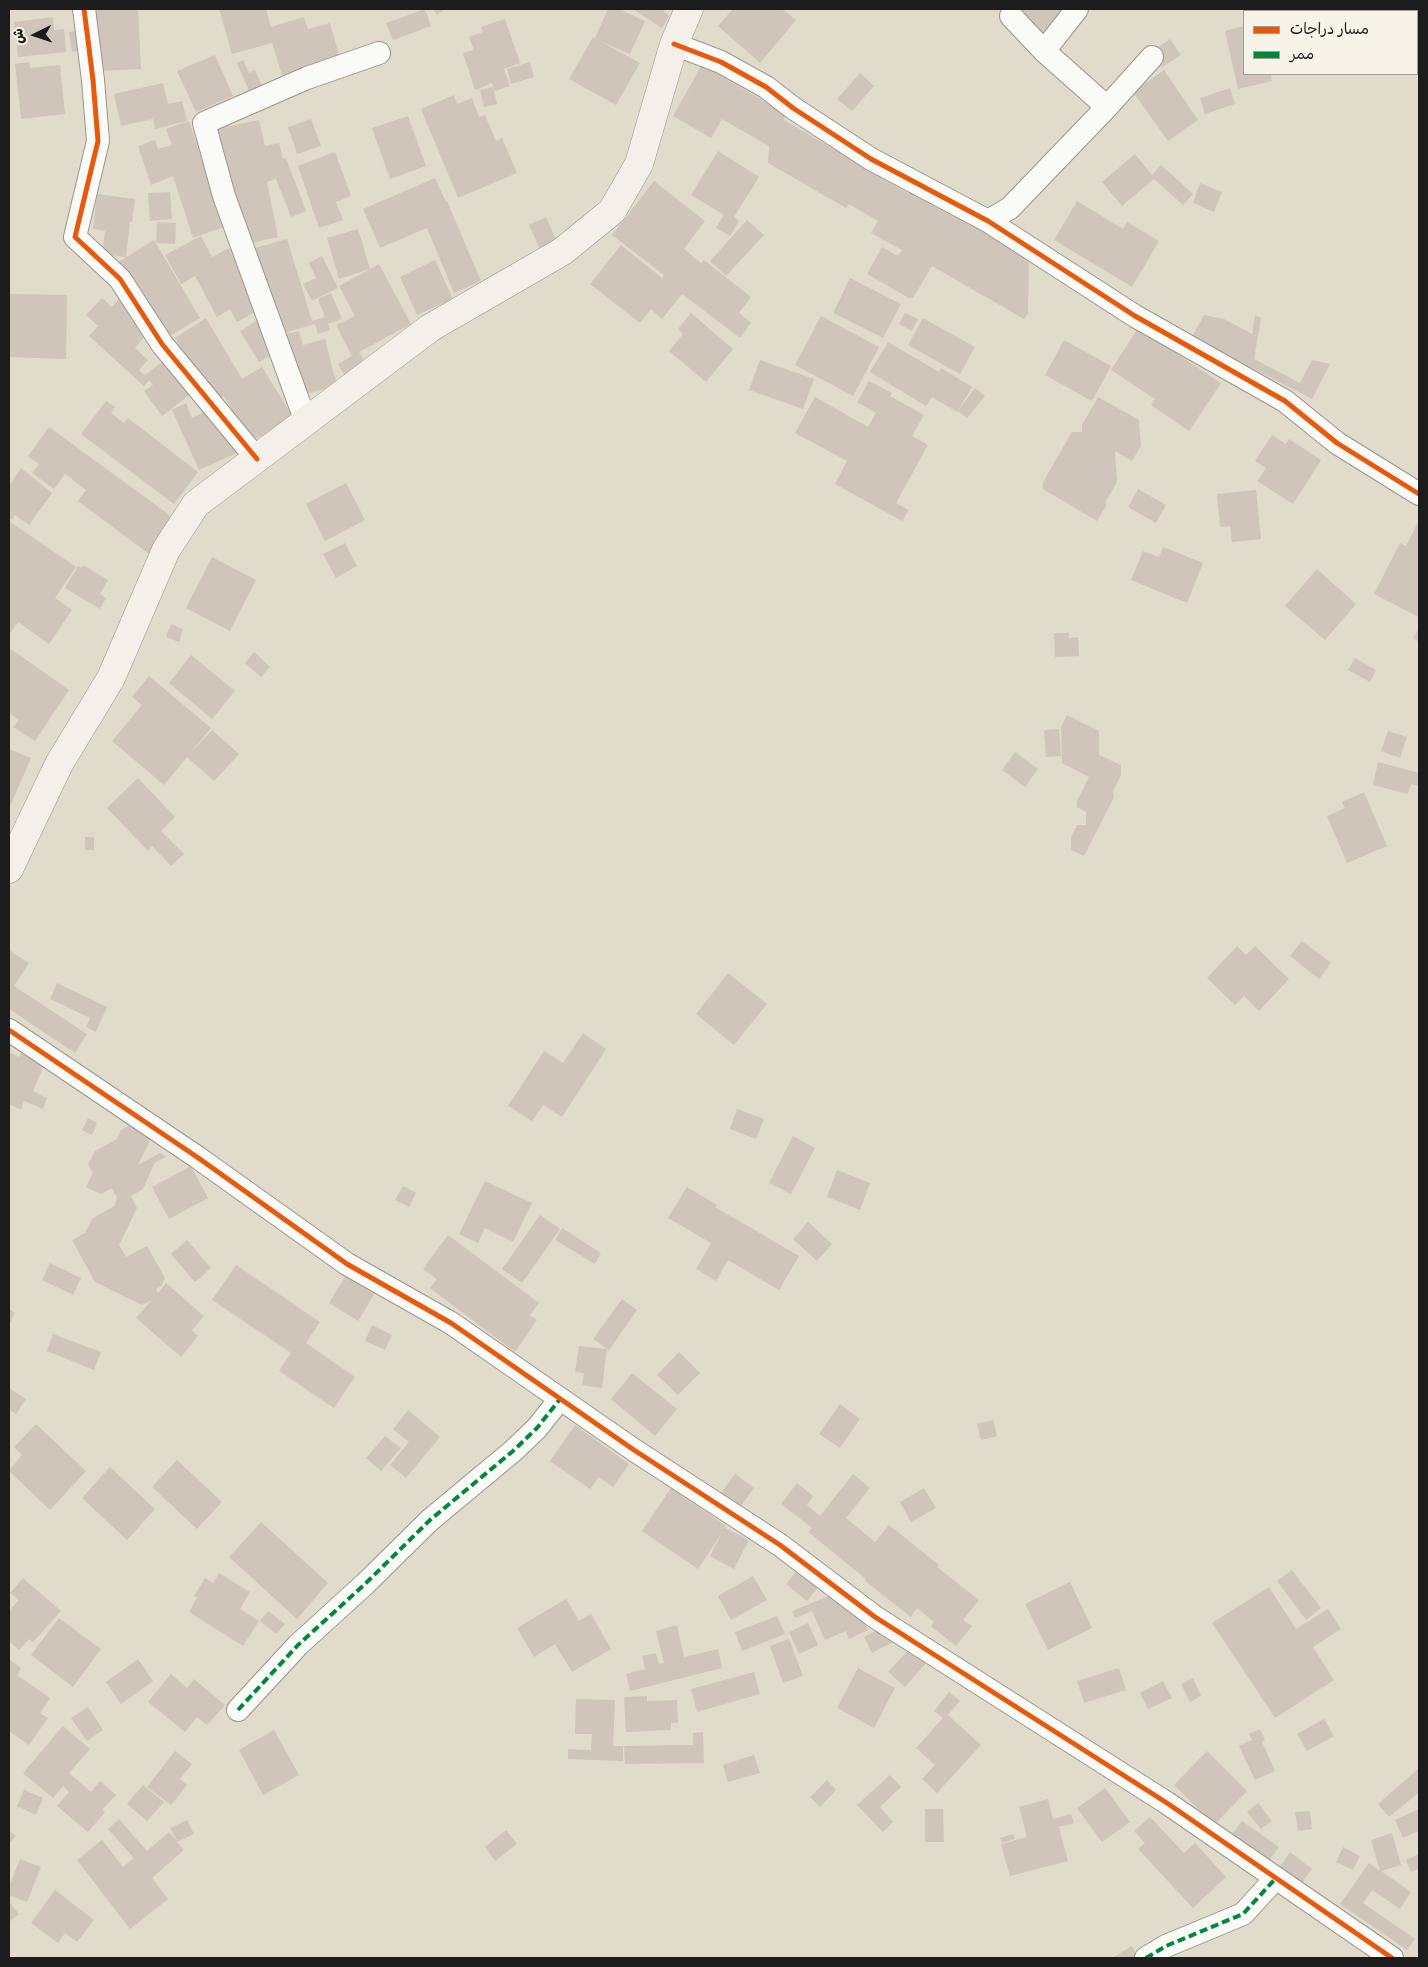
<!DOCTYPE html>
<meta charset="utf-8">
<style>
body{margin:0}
#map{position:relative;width:1428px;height:1967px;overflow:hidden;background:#e0dbca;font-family:"Indie Flower","Playpen Sans Arabic",sans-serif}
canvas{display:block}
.frame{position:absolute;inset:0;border:10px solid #1c1c1c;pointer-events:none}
.legend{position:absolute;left:1243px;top:10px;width:175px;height:65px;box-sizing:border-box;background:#f7f3e8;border:1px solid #9f9d96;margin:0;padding:6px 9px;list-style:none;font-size:15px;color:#1c1c1c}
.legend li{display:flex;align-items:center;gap:10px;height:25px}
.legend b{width:25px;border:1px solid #9f9d96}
.north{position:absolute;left:10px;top:10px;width:50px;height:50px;-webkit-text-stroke:4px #f7f3e8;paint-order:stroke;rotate:266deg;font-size:14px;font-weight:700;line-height:20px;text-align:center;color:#1c1c1c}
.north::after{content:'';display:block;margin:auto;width:18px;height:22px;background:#1c1c1c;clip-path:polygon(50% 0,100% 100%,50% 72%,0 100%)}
</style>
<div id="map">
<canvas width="1428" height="1967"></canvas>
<div class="frame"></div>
<ul class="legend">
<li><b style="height:6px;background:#e8590c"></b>مسار دراجات</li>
<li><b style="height:6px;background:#00873e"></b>ممر</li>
</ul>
<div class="north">ش</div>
</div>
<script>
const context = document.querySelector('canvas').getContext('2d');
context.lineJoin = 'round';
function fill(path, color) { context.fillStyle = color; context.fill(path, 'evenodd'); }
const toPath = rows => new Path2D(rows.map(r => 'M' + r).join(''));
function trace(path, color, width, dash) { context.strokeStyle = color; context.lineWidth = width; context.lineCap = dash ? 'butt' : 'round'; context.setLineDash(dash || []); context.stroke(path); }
const building = toPath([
 [95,9,138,9,141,69,98,71],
 [219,9,266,9,271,27,304,17,308,29,330,23,340,58,282,75,272,43,232,54],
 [425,9,431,26,393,40,386,23],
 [433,9,445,9,437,15],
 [608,9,619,9,645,21,630,54,600,41,640,63,616,105,569,79,593,37,595,38],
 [633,9,662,9,669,16,662,28],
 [733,9,782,9,796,20,760,63,718,26],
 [1013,9,1071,9,1048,40],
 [53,17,54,30,64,29,66,52,18,57,14,22],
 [505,19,520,63,504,69,510,86,495,91,492,83,475,90,463,53,474,50,469,37,483,32,481,27],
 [1417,25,1419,27,1419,63,1417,62],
 [1244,26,1244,74,1271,74,1272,81,1238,89,1225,31],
 [82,30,85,50,72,52,69,32],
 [1170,39,1181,55,1162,67,1152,51],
 [215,55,233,96,196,112,177,71],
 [243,60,249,73,255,70,264,91,251,96,237,63],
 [29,62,30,68,60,65,65,114,21,119,15,64],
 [530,62,534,77,511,84,507,69],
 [702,65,784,113,784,120,875,173,872,173,908,193,920,194,1029,256,1028,314,1024,319,932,266,913,298,909,298,867,274,882,247,898,256,902,250,871,233,878,221,849,204,846,208,768,163,769,146,722,119,711,138,673,116],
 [1164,70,1198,120,1168,141,1133,92],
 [860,73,874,86,852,111,837,99],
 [163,83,168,104,182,101,187,121,155,129,153,119,121,126,114,94],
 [493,87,497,104,484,107,480,90],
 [1230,88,1235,104,1205,114,1200,98],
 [454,95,457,104,472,98,479,117,485,115,496,141,502,138,517,173,458,198,421,109],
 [408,116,426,166,390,179,372,128],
 [311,119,321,146,297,154,288,127],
 [259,120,265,146,279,143,283,159,286,158,306,211,291,217,276,179,267,182,278,237,242,245,216,129],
 [189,121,224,227,193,238,173,176,151,185,138,146,155,140,158,149,172,145,166,129],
 [718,151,759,177,734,217,739,221,730,236,716,228,724,215,691,195],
 [335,152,351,196,336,202,343,220,319,228,298,166],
 [1135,154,1152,175,1161,165,1193,194,1183,205,1154,179,1122,206,1102,182],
 [435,178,446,202,447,201,481,281,454,293,427,228,380,248,363,209],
 [654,181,705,221,684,249,701,263,704,260,751,297,739,313,751,323,740,338,682,294,662,319,651,309,640,323,590,284,621,245,662,278,664,275,612,235],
 [1200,183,1222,192,1214,212,1193,203],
 [170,192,172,219,150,221,148,193],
 [97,194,135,199,132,222,130,222,126,257,102,254,105,231,93,229],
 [1077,201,1123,229,1127,222,1159,241,1132,287,1054,240],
 [546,217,558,244,541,252,529,225],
 [747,220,764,235,726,276,710,261],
 [157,222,176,223,175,244,156,243],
 [358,229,370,269,379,264,411,324,359,352,369,370,348,382,338,364,352,356,336,325,355,316,339,286,370,269,339,279,327,238],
 [201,236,212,257,229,248,261,309,237,322,230,309,217,317,195,276,181,284,165,255],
 [287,239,312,321,325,317,318,299,331,293,342,319,328,324,330,330,318,334,315,324,281,334,255,248],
 [154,240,200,318,163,340,117,263],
 [322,256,338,288,312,301,303,284,316,278,309,263],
 [435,260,453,299,417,315,400,277],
 [850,278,901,304,883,338,833,313],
 [9,294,67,295,66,359,9,357],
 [102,298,112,307,119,299,151,329,135,348,148,360,139,370,145,375,170,356,196,390,162,416,144,391,153,385,149,380,144,386,89,336,98,326,86,315],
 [691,313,733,349,706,382,669,351,683,334,678,329],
 [905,313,918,319,912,331,899,324],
 [1204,315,1224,319,1252,334,1255,315,1261,318,1254,359,1300,383,1312,360,1330,364,1312,399,1192,337],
 [821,316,879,347,853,396,795,365],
 [206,318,242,379,262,367,293,417,251,442,224,396,214,403,175,338],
 [923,318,975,347,960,374,908,345],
 [258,320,277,352,259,362,240,331],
 [1138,328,1221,383,1189,431,1151,405,1155,399,1111,370],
 [299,331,303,345,325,339,337,386,302,395,286,334],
 [1064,340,1111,366,1092,401,1045,375],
 [888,342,939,372,941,368,972,387,957,412,932,397,926,406,870,372],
 [760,360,814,379,803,409,749,390],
 [869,381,892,393,890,396,924,415,912,436,928,445,896,503,909,510,902,521,835,484,847,461,795,433,815,397,868,427,876,413,857,402],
 [975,388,985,396,967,418,958,411],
 [1098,397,1139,420,1141,446,1132,461,1115,451,1117,482,1106,501,1106,506,1097,521,1043,489,1043,482,1072,432,1082,432,1082,425],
 [106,401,115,407,111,413,124,423,128,418,198,472,174,504,81,434],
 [186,403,192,418,205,412,210,422,217,419,230,438,237,453,199,470,172,410],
 [49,427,175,519,149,554,78,501,86,490,65,474,54,489,32,473,39,464,28,456],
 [1272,435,1286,444,1289,439,1321,460,1293,504,1257,481,1266,468,1255,461],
 [21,468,52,493,29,525,15,515,12,520,9,517,9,486],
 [346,483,365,520,325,541,306,504],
 [1138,489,1166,505,1156,523,1128,507],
 [1256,490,1261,539,1232,542,1230,526,1220,527,1217,494],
 [1419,520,1419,617,1374,594,1400,543,1406,546],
 [9,521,76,567,55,598,72,610,49,644,18,622,9,635],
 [345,543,357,566,336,578,323,554],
 [1163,547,1203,563,1187,603,1131,580,1143,551,1159,557],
 [212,557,256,580,230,631,186,608],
 [83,565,108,580,100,594,106,598,100,609,65,588,78,566,82,568],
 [1317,569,1356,604,1325,640,1285,606],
 [171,624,183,629,179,642,166,637],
 [1419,629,1419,642,1413,637],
 [1054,633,1069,633,1069,638,1078,637,1079,656,1055,657],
 [11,649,69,690,35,741,13,727,19,720,9,713,9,653],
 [254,652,270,667,261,677,245,663],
 [191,655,235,691,212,719,169,683],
 [1355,658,1376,670,1370,682,1348,670],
 [149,676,211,728,189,755,212,730,239,754,214,781,187,757,164,785,112,741,142,705,132,697],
 [1067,715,1099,731,1099,755,1121,765,1121,775,1113,791,1114,797,1084,856,1071,850,1071,838,1077,825,1086,825,1086,812,1077,807,1077,801,1089,777,1062,763,1061,727],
 [1059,729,1061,756,1046,757,1044,730],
 [1388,731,1407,737,1400,758,1381,751],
 [9,749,31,758,9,809],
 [1015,752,1038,769,1025,787,1002,770],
 [1378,762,1419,773,1419,786,1411,784,1408,794,1373,785],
 [138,778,175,817,161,831,184,854,171,866,152,846,148,851,107,808],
 [1364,792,1387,846,1347,863,1327,816,1345,808,1342,802],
 [85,837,94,837,94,850,85,850],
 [1302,941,1331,963,1319,979,1290,956],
 [1237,946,1246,955,1255,946,1289,979,1259,1011,1244,996,1235,1005,1207,978],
 [9,950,29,963,14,986,87,1034,75,1053,9,1009],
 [728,973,767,1004,734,1045,696,1014],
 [57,983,107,1007,96,1032,86,1027,90,1018,50,999],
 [583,1033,606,1049,562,1117,543,1105,532,1121,508,1106,544,1051,563,1063],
 [9,1052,19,1057,21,1053,45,1063,33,1091,47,1098,43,1109,24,1101,21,1110,9,1104],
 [737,1109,764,1119,756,1139,730,1129],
 [88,1118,97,1123,92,1135,82,1130],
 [130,1125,152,1136,138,1165,160,1153,166,1157,155,1162,143,1189,131,1196,137,1208,119,1245,126,1257,147,1246,165,1278,162,1285,156,1289,158,1293,166,1283,204,1316,192,1330,198,1336,181,1357,136,1318,152,1300,142,1305,95,1282,72,1240,85,1233,93,1218,114,1206,117,1198,112,1188,101,1194,86,1187,93,1173,88,1164,95,1151,117,1139,121,1130],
 [793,1136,815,1148,791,1194,769,1183],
 [191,1166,208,1198,169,1219,152,1187],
 [837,1170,870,1183,860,1210,827,1197],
 [485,1181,532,1203,513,1242,485,1228,478,1243,459,1234],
 [403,1186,416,1193,409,1207,395,1200],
 [687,1187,717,1205,715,1207,799,1256,779,1290,728,1260,716,1281,696,1269,711,1243,668,1218],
 [540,1215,560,1229,522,1283,502,1269],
 [808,1222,832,1244,817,1261,793,1239],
 [562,1228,601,1253,595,1264,555,1240],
 [448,1235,539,1303,530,1315,537,1320,515,1352,430,1288,437,1279,423,1269],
 [187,1240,211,1268,195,1282,171,1254],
 [50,1263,81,1278,73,1295,42,1280],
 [236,1265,320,1322,306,1343,355,1377,334,1408,279,1371,291,1353,212,1300],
 [349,1270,378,1288,358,1321,329,1303],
 [622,1299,637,1310,609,1350,593,1339],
 [9,1309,15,1313,9,1325],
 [372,1325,392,1335,385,1350,365,1341],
 [53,1334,101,1352,94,1370,47,1351],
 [579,1346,607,1349,602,1388,582,1385,584,1373,575,1372],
 [679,1352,700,1373,678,1395,657,1375],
 [632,1373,677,1409,655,1436,611,1399],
 [9,1388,26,1399,16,1414,10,1410,9,1412],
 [840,1404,860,1419,840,1448,819,1434],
 [408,1410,440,1437,406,1478,390,1465,409,1442,393,1429],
 [993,1420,997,1436,981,1440,977,1424],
 [36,1424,86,1471,50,1510,9,1471,22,1455,14,1447],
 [575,1425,629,1464,613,1487,599,1477,590,1489,550,1461],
 [385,1436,401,1448,381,1471,366,1458],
 [177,1460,222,1502,197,1529,152,1487],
 [110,1467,155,1509,127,1540,82,1498],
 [735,1474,754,1488,740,1507,721,1493],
 [853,1474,870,1488,846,1518,875,1542,889,1525,939,1565,937,1567,979,1600,963,1620,972,1626,956,1646,931,1626,934,1622,917,1608,911,1617,865,1581,866,1579,808,1532,812,1528,781,1504,797,1483,813,1496,807,1505,820,1516],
 [671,1488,726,1526,725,1528,749,1540,734,1569,710,1556,722,1533,698,1569,642,1531],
 [924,1488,936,1508,911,1522,900,1502],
 [261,1522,328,1583,297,1619,229,1557],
 [799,1568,820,1585,807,1601,786,1584],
 [1292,1570,1321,1608,1306,1620,1277,1581],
 [219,1573,250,1592,240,1609,259,1621,243,1646,189,1612,197,1598,194,1596,205,1578,213,1583],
 [753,1576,767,1600,731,1620,718,1596],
 [23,1578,61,1611,33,1642,29,1639,19,1650,9,1641,9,1611,19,1600,10,1593],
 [1070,1582,1092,1628,1048,1650,1025,1604],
 [1269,1587,1296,1629,1328,1609,1341,1629,1313,1647,1334,1680,1275,1718,1212,1623],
 [834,1594,860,1615,868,1630,849,1639,846,1631,825,1640,812,1611,795,1618,792,1611],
 [566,1599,579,1621,591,1614,611,1649,572,1672,555,1644,534,1657,517,1628],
 [268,1611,285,1624,276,1634,260,1621],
 [777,1616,785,1634,742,1651,735,1632],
 [59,1618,101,1649,73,1687,31,1655],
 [808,1623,818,1645,799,1654,789,1632],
 [677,1625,684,1657,718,1649,722,1668,630,1691,626,1674,645,1669,642,1656,656,1653,659,1664,664,1663,656,1631],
 [885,1626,893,1642,872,1653,864,1637],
 [789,1639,803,1676,783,1683,770,1646],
 [912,1646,928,1661,905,1687,888,1672],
 [138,1659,153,1681,121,1704,106,1682],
 [10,1660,21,1668,17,1675,50,1698,40,1713,48,1718,29,1745,9,1731],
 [858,1668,895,1688,874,1728,837,1708],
 [1119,1668,1126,1690,1084,1703,1077,1681],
 [754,1672,760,1694,697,1712,691,1689],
 [171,1674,187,1688,194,1679,225,1705,207,1725,197,1717,185,1732,148,1702],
 [1193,1678,1201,1696,1190,1702,1181,1684],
 [1163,1681,1172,1698,1148,1709,1140,1693],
 [949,1692,960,1701,948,1715,981,1745,937,1793,922,1779,935,1765,916,1748,943,1718,934,1711],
 [647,1696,647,1701,677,1700,678,1723,671,1723,671,1730,626,1732,624,1697],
 [576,1699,615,1700,613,1746,623,1746,623,1761,568,1759,568,1749,591,1750,592,1734,575,1734],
 [88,1707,103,1730,87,1741,71,1718],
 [1324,1719,1334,1736,1307,1751,1297,1734],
 [63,1726,90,1749,69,1773,91,1792,100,1781,116,1795,102,1810,105,1812,88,1832,57,1806,69,1792,63,1786,53,1798,23,1773],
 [1260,1729,1265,1740,1262,1742,1275,1771,1255,1780,1239,1746,1252,1740,1249,1734],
 [274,1730,299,1775,263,1795,239,1750],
 [703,1732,704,1763,625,1764,624,1746,693,1745,693,1733],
 [175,1751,192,1764,180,1779,187,1785,171,1805,147,1787],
 [1207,1751,1247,1791,1214,1825,1174,1785],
 [754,1755,760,1773,728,1782,723,1765],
 [1419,1768,1419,1794,1418,1793,1389,1817,1378,1804],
 [890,1775,901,1787,880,1807,893,1822,883,1832,857,1805],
 [827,1780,836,1790,820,1807,810,1797],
 [143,1785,164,1802,147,1821,127,1804],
 [1105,1788,1130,1822,1102,1842,1077,1808],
 [24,1790,43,1798,36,1815,17,1806],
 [1048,1799,1053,1819,1071,1814,1074,1823,1059,1827,1068,1861,1010,1876,1001,1844,1027,1837,1019,1807],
 [1258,1803,1272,1821,1261,1829,1247,1812],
 [925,1809,943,1809,944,1842,925,1842],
 [1419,1809,1419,1831,1403,1838,1395,1820],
 [1310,1811,1312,1829,1298,1831,1295,1812],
 [1150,1817,1184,1853,1195,1843,1226,1877,1193,1908,1138,1849,1145,1843,1134,1831],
 [119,1819,147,1851,169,1832,177,1841,170,1828,187,1820,194,1834,177,1842,184,1850,152,1878,168,1899,130,1929,77,1860,102,1840,123,1867,134,1858,108,1829],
 [1242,1821,1279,1847,1269,1861,1232,1834],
 [9,1830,16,1836,9,1843],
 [506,1830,517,1844,495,1861,485,1847],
 [1392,1833,1401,1865,1381,1871,1411,1892,1400,1909,1372,1890,1363,1903,1415,1939,1407,1950,1340,1904,1369,1863,1380,1871,1371,1840],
 [1013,1834,1015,1839,1002,1843,1000,1838],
 [1343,1847,1360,1856,1353,1870,1336,1862],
 [1290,1852,1312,1869,1300,1885,1278,1869],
 [1419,1854,1419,1869,1411,1872,1406,1860],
 [20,1859,41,1867,27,1902,9,1895,9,1887],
 [55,1890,94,1920,77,1942,65,1933,58,1943,31,1923],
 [9,1902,19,1914,9,1922],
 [1132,1946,1139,1958,1112,1958]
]);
const street = toPath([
 [84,9,93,80,98,141,75,237,120,279,162,344,257,459],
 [1011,16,1044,51,1107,107],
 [674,44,721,62,766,87,793,108,871,159,988,221,1135,316,1285,401,1337,443,1419,494],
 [1044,51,1077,9],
 [988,221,1010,208,1107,107,1152,57],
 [306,422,224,196,204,123,307,78,379,53],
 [9,1030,197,1157,347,1264,451,1323,634,1450,780,1545,875,1617,1167,1803,1392,1958],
 [238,1710,298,1645,365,1584,430,1520,513,1451,537,1428,560,1399],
 [1146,1958,1166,1946,1243,1914,1276,1878]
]);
const secondary = toPath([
 [9,869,59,764,111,678,166,550,196,504,430,328,563,251,612,211,639,164,674,44,689,9]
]);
const quiet = toPath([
 [238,1710,298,1645,365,1584,430,1520,513,1451,537,1428,560,1399],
 [1146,1958,1166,1946,1243,1914,1276,1878]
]);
const cycleway = toPath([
 [84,9,93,80,98,141,75,237,120,279,162,344,257,459],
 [674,44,721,62,766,87,793,108,871,159,988,221,1135,316,1285,401,1337,443,1419,494],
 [9,1030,197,1157,347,1264,451,1323,634,1450,780,1545,875,1617,1167,1803,1392,1958]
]);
fill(building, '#d0c5bb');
trace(street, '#99968c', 24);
trace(secondary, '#99968c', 29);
trace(street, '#fafaf7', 22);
trace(secondary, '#f4efe9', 28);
trace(quiet, '#00873e', 4, [8, 4]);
trace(cycleway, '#e8590c', 5);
</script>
